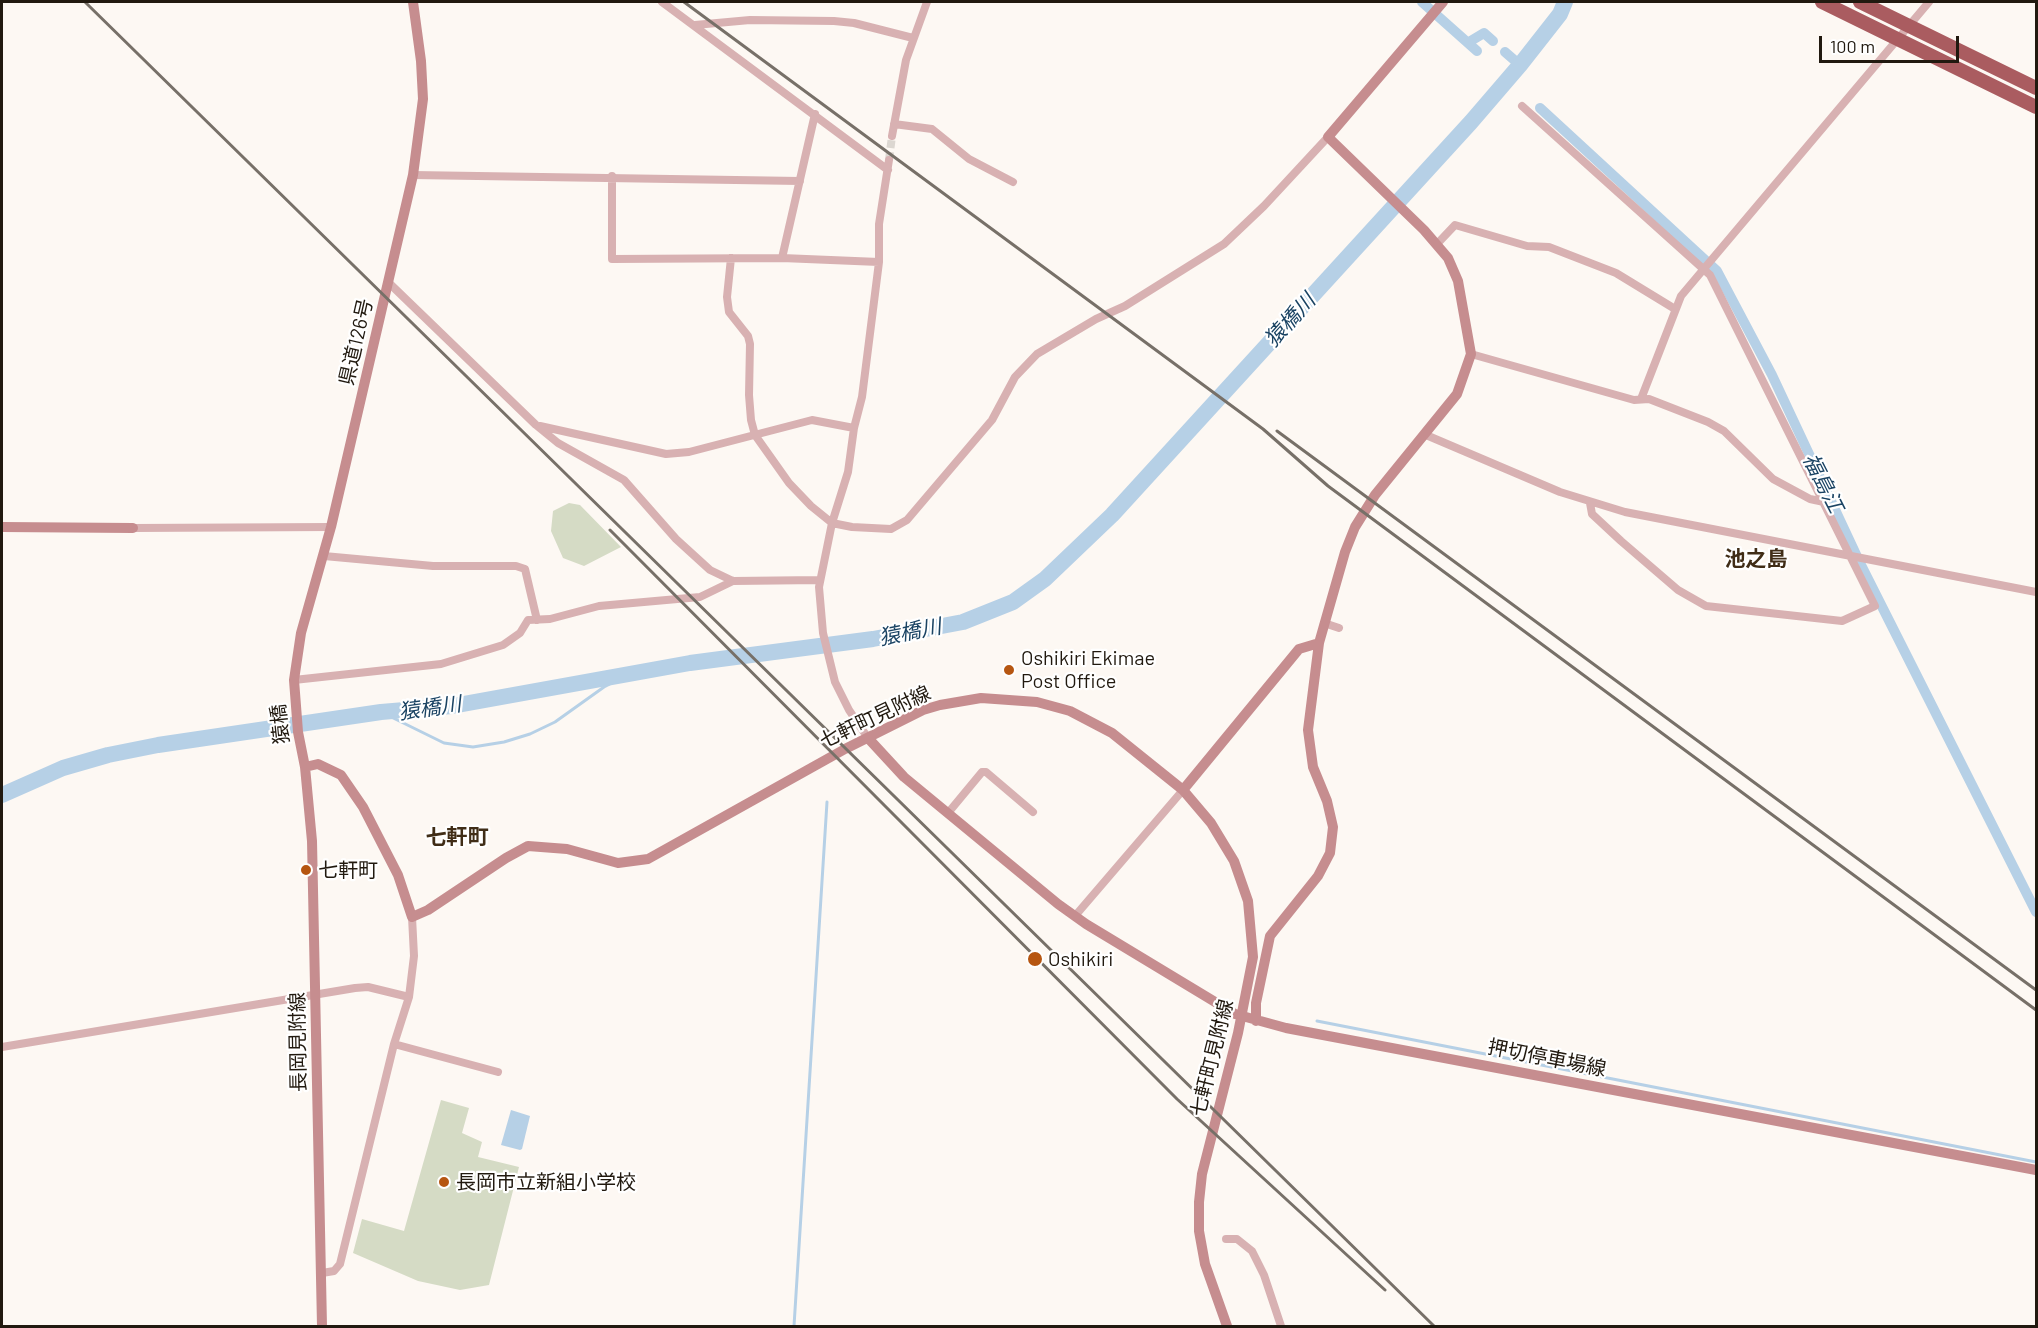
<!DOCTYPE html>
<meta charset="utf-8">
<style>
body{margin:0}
#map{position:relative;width:2038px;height:1328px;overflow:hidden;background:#fdf8f3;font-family:Barlow,sans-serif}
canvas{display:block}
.frame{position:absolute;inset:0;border:3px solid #21190f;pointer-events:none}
.scale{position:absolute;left:1819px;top:36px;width:140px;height:27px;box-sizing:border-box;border:3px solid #21190f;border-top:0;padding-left:8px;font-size:18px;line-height:21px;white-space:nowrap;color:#21190f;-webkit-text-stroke:4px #fff;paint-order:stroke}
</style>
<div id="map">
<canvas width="2038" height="1328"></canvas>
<div class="frame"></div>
<div class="scale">100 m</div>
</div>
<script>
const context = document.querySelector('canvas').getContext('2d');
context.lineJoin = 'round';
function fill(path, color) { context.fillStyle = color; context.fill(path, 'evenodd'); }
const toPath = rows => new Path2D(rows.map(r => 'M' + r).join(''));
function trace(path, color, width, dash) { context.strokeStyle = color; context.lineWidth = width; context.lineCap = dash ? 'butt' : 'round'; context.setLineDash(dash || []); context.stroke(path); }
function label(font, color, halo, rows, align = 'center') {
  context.font = font + ' Barlow,"Noto Sans JP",sans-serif'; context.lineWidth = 4.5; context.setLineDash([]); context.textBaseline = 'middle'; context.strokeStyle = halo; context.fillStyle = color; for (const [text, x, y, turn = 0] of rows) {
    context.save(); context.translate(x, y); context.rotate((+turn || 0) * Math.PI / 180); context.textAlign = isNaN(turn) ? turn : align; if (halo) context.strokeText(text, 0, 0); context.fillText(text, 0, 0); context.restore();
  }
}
const green = toPath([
 [569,503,580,505,621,547,584,566,563,558,551,531,553,511],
 [441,1100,469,1108,462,1133,482,1142,478,1157,519,1167,489,1285,460,1290,418,1281,353,1253,362,1219,404,1231]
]);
const water = toPath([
 [511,1110,530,1116,522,1149,520,1150,501,1145]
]);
const stream = toPath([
 [381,712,444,743,473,747,504,742,530,734,555,722,604,687,629,674,645,671],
 [1317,1021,2036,1162],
 [794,1326,827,802]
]);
const canal = toPath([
 [1422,2,1477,51],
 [1469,42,1484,33,1493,41],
 [1505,52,1520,65],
 [1540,108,1717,271,1772,375,1861,565,2036,912]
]);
const river = toPath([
 [2,795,63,768,108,755,158,745,381,712,452,706,690,663,873,639,963,622,1013,602,1045,579,1112,515,1471,122,1520,65,1560,14,1565,2]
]);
const streetTunnel = toPath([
 [889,160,892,136]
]);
const street = toPath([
 [662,2,888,170],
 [695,25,750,20,834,21,854,23,913,38],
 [1522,106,1710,275,1875,606,1842,621,1706,606,1678,590,1621,541,1592,514,1590,503],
 [894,124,932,129,969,159,1013,182],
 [892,136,906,60,927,2],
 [413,175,800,181],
 [612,176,612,259,782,258,879,262],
 [1437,244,1455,225,1527,246,1549,247,1616,273,1675,309],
 [731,258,727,297,729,312,748,336,750,344,749,395,751,420,755,435,789,483,811,506,832,523,852,527,891,529,907,520,992,420,1015,377,1037,354,1096,319,1125,306,1224,244,1264,206,1328,137],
 [782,258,815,114],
 [388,282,536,425,558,443,624,480,676,539,710,570,733,581,820,580],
 [1471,354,1634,400,1649,399,1708,422,1724,431,1773,479,1810,499,1824,502],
 [1641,399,1681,296,1929,2],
 [540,426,666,454,689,452,812,420,854,428],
 [1426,435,1560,492,1625,512,2036,592],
 [133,528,331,527],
 [324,556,433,566,516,566,525,569,537,620],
 [1324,623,1339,628],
 [294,680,441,664,503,645,520,633,528,620,550,619,599,606,700,597,733,581],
 [868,738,849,710,835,682,823,633,819,587,832,523,848,472,854,428,862,397,879,262,879,224,889,160],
 [948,813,982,772,986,772,1033,812],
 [1075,916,1183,790],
 [394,1044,498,1072],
 [2,1047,355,988,368,987,409,997],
 [1226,1239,1237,1239,1252,1251,1264,1275,1281,1326],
 [322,1273,334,1271,340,1264,394,1044,409,997,414,956,412,917]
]);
const secondary = toPath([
 [2,527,133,528],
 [868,738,904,777,1058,904,1086,924,1235,1014,1286,1028,2036,1170],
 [305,767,318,764,341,775,363,807,398,875,412,917,428,910,506,858,528,846,567,849,618,863,648,859,845,749,923,710,940,705,981,698,1037,702,1070,711,1112,733,1183,790,1211,823,1234,861,1248,901,1253,957,1238,1033,1202,1174,1199,1202,1199,1231,1205,1264,1227,1326],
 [1183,790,1299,649,1319,643],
 [1256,1021,1256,1003,1270,936,1318,876,1330,853,1333,827,1327,801,1313,767,1308,730,1319,643,1345,552,1355,527,1375,495,1457,394,1471,354,1458,281,1448,258,1424,230,1328,137,1443,2],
 [322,1326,312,841,305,767,298,732,294,680,301,633,331,527,413,175,423,99,421,61,413,2]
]);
const highway = toPath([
 [1822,2,2036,107],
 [1860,2,2036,88]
]);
const rail = toPath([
 [85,2,1434,1326],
 [684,2,1263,429,1328,486,2036,1010],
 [1277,431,2036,990],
 [610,530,1177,1099,1385,1290]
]);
const markers = [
 [1009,670,6,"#b65611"],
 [306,870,6,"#b65611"],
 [1035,959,8,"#b65611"],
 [444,1182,6,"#b65611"]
];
const streetNames = [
 ["県道126号",356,342,-77],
 ["七軒町見附線",875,717,-25],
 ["猿橋",280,724,-96],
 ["長岡見附線",298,1042,-91],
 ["七軒町見附線",1212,1058,-76],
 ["押切停車場線",1547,1058,11]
];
const poiNames = [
 ["Oshikiri Ekimae",1021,658],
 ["Post Office",1021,681],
 ["七軒町",318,870],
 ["Oshikiri",1048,959],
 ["長岡市立新組小学校",456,1182]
];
const waterNames = [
 ["猿橋川",1290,320,-48],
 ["福島江",1823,483,63],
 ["猿橋川",910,632,-11],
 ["猿橋川",430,708,-8]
];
const neighbourhoodNames = [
 ["池之島",1756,559],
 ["七軒町",457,837]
];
fill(green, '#d5dbc5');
fill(water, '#b6d0e6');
trace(stream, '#b6d0e6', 3);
trace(canal, '#b6d0e6', 10);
trace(river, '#b6d0e6', 16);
trace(streetTunnel, '#dcd7d1', 8, [8, 4]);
trace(street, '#d8b1b2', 8);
trace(secondary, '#c68d8f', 10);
trace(highway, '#aa5c60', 14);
trace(rail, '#777068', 3);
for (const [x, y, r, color] of markers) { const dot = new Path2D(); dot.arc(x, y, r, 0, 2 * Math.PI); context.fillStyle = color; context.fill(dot); trace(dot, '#fff', 2); }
label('20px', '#21190f', '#fff', streetNames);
label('20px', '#21190f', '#fff', poiNames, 'left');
label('italic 21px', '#1a4363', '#fff', waterNames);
label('bold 21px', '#402d17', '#fff', neighbourhoodNames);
</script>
